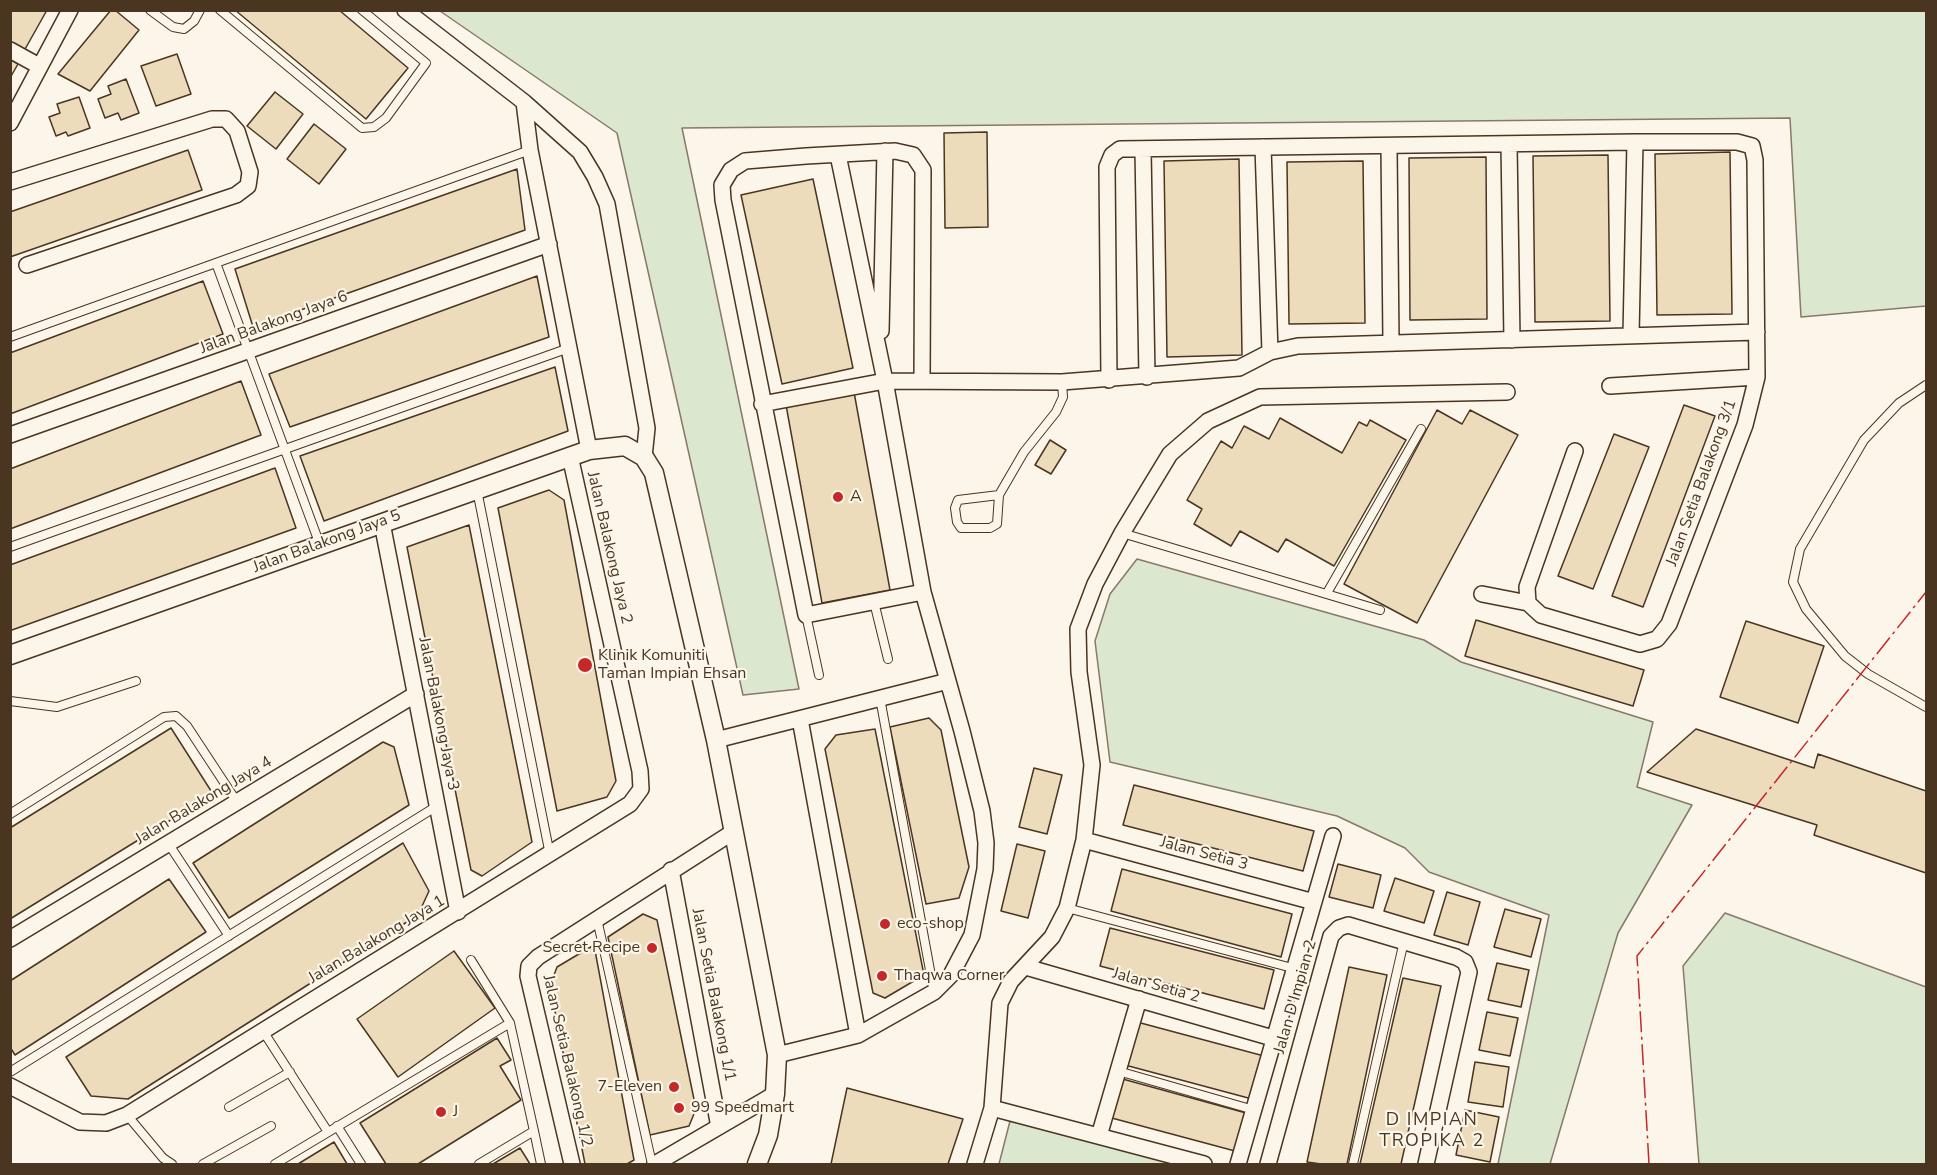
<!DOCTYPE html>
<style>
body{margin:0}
#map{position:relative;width:1937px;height:1175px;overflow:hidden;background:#fbf6e9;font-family:"Nunito Sans",sans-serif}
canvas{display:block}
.frame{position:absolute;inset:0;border:12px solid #4a3520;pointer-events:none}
</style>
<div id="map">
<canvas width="1937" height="1175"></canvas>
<div class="frame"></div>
</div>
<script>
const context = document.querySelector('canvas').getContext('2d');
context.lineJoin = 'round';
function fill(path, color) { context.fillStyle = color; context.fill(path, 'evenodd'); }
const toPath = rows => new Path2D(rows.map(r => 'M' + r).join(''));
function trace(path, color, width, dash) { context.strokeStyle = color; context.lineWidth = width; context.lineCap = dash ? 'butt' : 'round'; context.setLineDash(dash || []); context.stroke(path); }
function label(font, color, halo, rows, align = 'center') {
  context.font = font + ' "Nunito Sans",sans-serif'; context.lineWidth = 4.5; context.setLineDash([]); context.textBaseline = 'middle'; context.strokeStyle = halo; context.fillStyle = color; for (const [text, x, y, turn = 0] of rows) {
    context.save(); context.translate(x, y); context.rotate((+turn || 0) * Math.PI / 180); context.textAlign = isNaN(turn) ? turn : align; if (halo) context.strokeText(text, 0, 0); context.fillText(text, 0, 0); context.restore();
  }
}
const green = toPath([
 [440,11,1926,11,1926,306,1801,317,1790,118,682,128,799,689,743,695,617,133,440,11],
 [1137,559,1424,640,1461,662,1653,722,1637,787,1692,805,1618,933,1550,1164,1498,1164,1549,915,1429,872,1405,848,1337,816,1110,762,1095,641,1110,594,1137,559],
 [1725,913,1926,987,1926,1164,1699,1164,1683,966,1725,913],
 [1010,1121,1179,1164,999,1164,1010,1121]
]);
const building = toPath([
 [10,10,47,10,24,51,10,44,10,10],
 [111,10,115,10,139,30,90,91,58,74,111,10],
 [235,10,339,10,408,68,366,119,235,10],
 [177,54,191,94,156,106,141,66,177,54],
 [10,59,18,64,10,78,10,59],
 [126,79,139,113,121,120,118,113,105,118,98,99,111,94,108,86,126,79],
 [275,92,303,114,276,149,247,126,275,92],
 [79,97,90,128,68,136,66,132,56,136,49,117,60,113,57,104,79,97],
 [314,124,346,149,319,184,287,159,314,124],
 [987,132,988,227,945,228,944,133,987,132],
 [188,150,202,190,10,257,10,212,188,150],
 [1730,152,1732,314,1657,315,1655,154,1730,152],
 [1608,155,1610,321,1535,322,1533,156,1608,155],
 [1486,157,1487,319,1410,320,1409,158,1486,157],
 [1239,159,1242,355,1167,357,1164,161,1239,159],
 [1363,161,1365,323,1289,324,1287,162,1363,161],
 [517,169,525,230,253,327,235,269,517,169],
 [813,179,853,368,782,384,741,195,813,179],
 [537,276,549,337,290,427,269,374,537,276],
 [203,281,223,334,10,414,10,353,203,281],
 [555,367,568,431,324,521,300,456,555,367],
 [241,381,261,435,10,529,10,469,241,381],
 [854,392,890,590,822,603,786,405,854,392],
 [1684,405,1715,416,1643,607,1612,596,1684,405],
 [1437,410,1462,424,1470,410,1518,435,1417,623,1344,584,1437,410],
 [1280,418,1342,453,1359,422,1367,426,1370,420,1406,440,1334,566,1286,539,1278,552,1240,531,1231,546,1194,524,1202,509,1187,500,1221,441,1232,448,1244,426,1269,439,1280,418],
 [1614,434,1649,447,1593,589,1558,576,1614,434],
 [1050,440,1066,450,1051,474,1035,465,1050,440],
 [275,468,296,528,12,630,10,629,10,565,275,468],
 [549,490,564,500,616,781,607,797,557,811,498,508,549,490],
 [469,525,532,842,482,876,471,870,407,547,469,525],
 [1476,620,1644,670,1633,706,1465,656,1476,620],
 [1746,621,1824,646,1798,723,1720,697,1746,621],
 [929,718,941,730,969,867,959,898,926,904,890,727,929,718],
 [171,728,213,794,10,919,10,828,171,728],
 [875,729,924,975,885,998,873,993,825,749,836,735,875,729],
 [1696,729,1814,768,1818,754,1926,791,1926,873,1814,835,1817,825,1647,772,1696,729],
 [383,742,394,747,409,805,229,918,193,863,383,742],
 [1034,768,1062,775,1047,834,1019,827,1034,768],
 [1134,785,1314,831,1303,871,1123,825,1134,785],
 [403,843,429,891,418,915,128,1099,91,1096,66,1057,403,843],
 [1017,844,1045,851,1028,918,1001,911,1017,844],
 [1338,864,1381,875,1373,908,1329,897,1338,864],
 [1122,869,1292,914,1281,957,1111,911,1122,869],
 [1395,878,1434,891,1424,923,1384,911,1395,878],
 [169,879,206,932,15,1055,10,1047,10,981,169,879],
 [1447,892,1480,902,1468,945,1434,935,1447,892],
 [1505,909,1541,919,1531,957,1494,947,1505,909],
 [643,914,657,920,696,1109,689,1126,650,1135,608,937,643,914],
 [1110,928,1274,970,1264,1009,1100,966,1110,928],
 [594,945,634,1160,627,1164,585,1164,550,986,557,967,594,945],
 [454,951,495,1008,398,1077,357,1019,454,951],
 [1497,963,1529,970,1521,1007,1488,1000,1497,963],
 [1349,967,1387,975,1347,1164,1321,1164,1307,1162,1349,967],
 [1403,978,1441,986,1401,1164,1360,1164,1403,978],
 [1487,1012,1518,1018,1510,1056,1479,1050,1487,1012],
 [1137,1022,1264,1056,1252,1099,1125,1065,1137,1022],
 [497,1038,511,1060,500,1066,521,1100,418,1164,386,1164,360,1123,497,1038],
 [1475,1062,1509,1067,1503,1107,1468,1102,1475,1062],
 [1119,1078,1246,1113,1235,1151,1108,1117,1119,1078],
 [847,1088,963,1119,948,1164,831,1164,847,1088],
 [1465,1110,1499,1117,1490,1162,1456,1155,1465,1110],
 [334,1142,347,1164,298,1164,334,1142],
 [520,1148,530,1164,493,1164,520,1148]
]);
const service = toPath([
 [150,10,173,27,184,29,194,21,200,10],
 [220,10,362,128,374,127,386,118,426,63,362,10],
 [216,263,320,545],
 [10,337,530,150],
 [1926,385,1899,403,1864,440,1800,549,1793,582,1806,609,1845,656,1868,674,1926,707],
 [477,490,550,855],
 [999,495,958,500,955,508,957,522,961,528,990,528,997,524,999,495,1024,452,1056,412,1063,397,1062,382],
 [1122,533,1380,610],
 [10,547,569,348],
 [1327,593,1421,429],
 [874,602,888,659],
 [806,615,819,675],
 [880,698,934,992],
 [10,701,57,707,136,681],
 [10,814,164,717,176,716,187,726,237,802],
 [168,843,229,936],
 [1067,908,1296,969],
 [597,919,652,1164],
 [471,960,510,1023],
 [263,1031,328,1132],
 [1118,1071,1254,1110],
 [10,1072,437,806],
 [229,1107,290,1072],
 [127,1115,163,1158,172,1164],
 [337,1126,361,1164],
 [203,1164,271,1126],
 [275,1164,510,1023,534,1131],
 [479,1164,534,1131,541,1164],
 [1353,1164,1404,941]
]);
const minor = toPath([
 [405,10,524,102,580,152,595,177,607,204,647,428,644,457],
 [10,50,39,66],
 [524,102,530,150,589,450],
 [10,123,70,10],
 [1509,144,1512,340],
 [1263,147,1270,352],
 [1389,147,1391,342],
 [1143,150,1147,377],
 [10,182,212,119,226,119,237,131,250,172,248,186,236,195,27,265],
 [881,331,885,151],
 [1631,335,1635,142],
 [1109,380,1107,167,1112,155,1120,149,1635,142,1737,142,1752,146,1755,160,1757,377,1745,425,1669,624,1657,639,1640,644,1541,615,1528,603],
 [922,381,923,170,913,155,895,151,806,156,745,161,731,170,722,185,723,200,806,615,923,592],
 [1610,386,1757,377],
 [762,404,885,381,1062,382,1239,368,1270,352,1298,346,1757,332],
 [10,435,549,244],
 [382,523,458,912],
 [1482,594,1528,603],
 [1528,603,1527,587,1575,451],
 [800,719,858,1035],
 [716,740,948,681],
 [1084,840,1314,902],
 [671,870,719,1127],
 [10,939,416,694],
 [1026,967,1276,1039],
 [777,1055,858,1035,934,992,951,975,972,935,985,869,986,843,982,811,962,731,923,592,885,381,838,155],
 [10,1086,80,1122,106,1123,127,1115,630,804,641,789,640,771,570,456],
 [992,1108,1204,1164],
 [1099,1136,1139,999],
 [572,1164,528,976,529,966,538,957,733,832],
 [655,1164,775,1094],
 [975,1164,992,1108,1000,1003,1011,981,1052,937,1067,908,1084,840,1092,765,1079,672,1078,629,1095,584,1122,533,1170,454,1208,421,1260,397,1507,392],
 [1238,1164,1333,836],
 [1268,1164,1331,936,1339,928,1348,925,1456,957,1465,962,1469,972,1426,1164]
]);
const tertiary = toPath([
 [10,655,589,450,625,446,644,457,654,473,716,740,777,1055,775,1094,768,1135,757,1164]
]);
const power = toPath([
 [1649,1164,1637,956,1926,592]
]);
const markers = [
 [838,497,6,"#c62828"],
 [585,665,8,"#c62828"],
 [885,924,6,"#c62828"],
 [652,948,6,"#c62828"],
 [882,976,6,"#c62828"],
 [674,1087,6,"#c62828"],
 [679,1108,6,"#c62828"],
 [441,1112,6,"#c62828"]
];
const streetNames = [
 ["Jalan Balakong Jaya 6",274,323,-20],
 ["Jalan Setia Balakong 3/1",1702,483,-70],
 ["Jalan Balakong Jaya 5",327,542,-20],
 ["Jalan Balakong Jaya 2",609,548,77],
 ["Jalan Balakong Jaya 3",438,714,79],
 ["Jalan Balakong Jaya 4",204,801,-31],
 ["Jalan Setia 3",1204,854,15],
 ["Jalan Balakong Jaya 1",377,940,-31],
 ["Jalan Setia 2",1156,986,16],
 ["Jalan Setia Balakong 1/1",713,995,79],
 ["Jalan D'Impian 2",1296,997,-74],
 ["Jalan Setia Balakong 1/2",567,1061,77]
];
const poiNames = [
 ["A",850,497],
 ["Klinik Komuniti",598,656],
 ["Taman Impian Ehsan",598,674],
 ["eco-shop",897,924],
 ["Secret Recipe",640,948,"right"],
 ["Thaqwa Corner",894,976],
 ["7-Eleven",662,1087,"right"],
 ["99 Speedmart",691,1108],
 ["J",453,1112]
];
const neighbourhoodNames = [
 ["D IMPIAN",1432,1121],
 ["TROPIKA 2",1432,1142]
];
fill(green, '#dce7d0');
trace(green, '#887966', 1.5);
fill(building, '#ecdcbc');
trace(building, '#4a3520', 1.5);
trace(service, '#4a3520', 10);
trace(minor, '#4a3520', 18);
trace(tertiary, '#4a3520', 21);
trace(service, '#fbf6e9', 8);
trace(minor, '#fbf6e9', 15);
trace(tertiary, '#fbf6e9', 18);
trace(power, '#c62828', 1.5, [21, 4.5, 3, 4.5]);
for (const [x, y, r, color] of markers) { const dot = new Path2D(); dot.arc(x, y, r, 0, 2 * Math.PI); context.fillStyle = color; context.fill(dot); trace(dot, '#fbf6e9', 2); }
label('16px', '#4a3520', '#fbf6e9', streetNames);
label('16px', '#4a3520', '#fbf6e9', poiNames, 'left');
context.letterSpacing = '1.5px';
label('18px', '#4a3520', '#fbf6e9', neighbourhoodNames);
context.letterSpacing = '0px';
</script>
